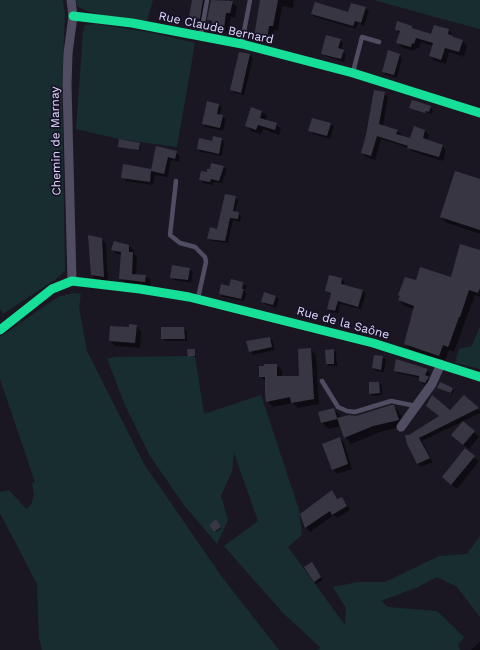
<!DOCTYPE html>
<meta charset="utf-8">
<style>
body{margin:0}
canvas{display:block;background:#1a1722}
</style>
<canvas width="480" height="650"></canvas>
<script>
const context = document.querySelector('canvas').getContext('2d');
context.lineJoin = 'round';
function fill(path, color) { context.fillStyle = color; context.fill(path, 'evenodd'); }
const toPath = rows => new Path2D(rows.map(r => 'M' + r).join(''));
function trace(path, color, width, dash) { context.strokeStyle = color; context.lineWidth = width; context.lineCap = dash ? 'butt' : 'round'; context.setLineDash(dash || []); context.stroke(path); }
function label(font, color, halo, rows, align = 'center') {
  context.font = font + ' "Work Sans",sans-serif'; context.lineWidth = 3.5; context.setLineDash([]); context.textBaseline = 'middle'; context.strokeStyle = halo; context.fillStyle = color; for (const [text, x, y, turn = 0] of rows) {
    context.save(); context.translate(x, y); context.rotate((+turn || 0) * Math.PI / 180); context.textAlign = isNaN(turn) ? turn : align; if (halo) context.strokeText(text, 0, 0); context.fillText(text, 0, 0); context.restore();
  }
}
const green = toPath([
 [0,0,63,0,65,15,62,85,65,271,56,279,3,314,0,309],
 [76,0,153,0,147,21,102,15,87,11,77,6],
 [374,0,480,0,480,29,435,17],
 [96,24,153,33,195,43,177,147,119,139,76,129,83,32,85,25],
 [73,293,81,294,79,307,87,351,144,464,222,577,279,650,42,650,39,638,37,584,0,513,0,492,9,490,26,509,31,505,34,495,32,483,35,482,0,379,0,337,58,297],
 [480,326,480,369,455,363,459,349,472,346],
 [195,356,204,414,261,395,299,510,302,535,288,547,345,625,346,608,333,587,358,582,385,582,439,556,467,554,480,536,480,617,457,587,437,577,418,587,381,601,388,607,437,611,464,637,458,645,460,650,316,650,321,648,283,613,224,546,258,521,234,453,232,471,221,496,228,520,217,544,184,505,150,456,125,405,107,359,115,357]
]);
const shadow = toPath([
 [193,0,205,0,203,21,193,20,190,16],
 [211,0,232,2,237,7,235,18,231,17,228,32,217,30,208,19],
 [261,0,294,0,293,8,282,6,278,31,274,30,271,44,260,42,255,37],
 [365,8,369,11,364,26,358,23,356,29,315,17,312,14,349,13],
 [412,27,416,30,432,35,449,30,455,39,462,41,467,46,464,57,449,52,446,64,435,61,430,56,433,46,421,42,419,48,416,48,415,51,402,48,398,43,400,34,396,30],
 [340,40,343,43,341,50,346,54,344,62,325,56,322,53],
 [240,53,250,55,253,58,244,95,235,93,232,90],
 [399,55,402,58,397,78,386,75,383,72],
 [384,93,388,97,383,126,397,130,401,134,401,136,411,140,415,128,425,131,429,135,427,141,442,146,446,150,443,161,423,155,412,151,409,148,381,139,375,160,366,157,362,153],
 [219,105,222,108,220,116,226,119,223,131,206,127,203,124],
 [410,107,430,107,433,110,432,114,413,108,413,110],
 [262,112,267,116,265,121,276,124,281,129,279,135,263,129,261,134,251,131,247,126],
 [330,124,334,127,330,139,313,134,310,130],
 [221,139,224,142,222,156,201,152,198,149],
 [140,144,141,145,140,151,119,146],
 [157,147,176,152,180,156,179,162,171,160,168,177,155,175,153,185,126,181,122,177,151,169,152,171],
 [223,166,227,169,222,183,213,182,213,185,203,183,200,179,208,174],
 [480,180,480,234,447,223,441,217],
 [235,197,238,200,235,212,241,216,240,222,233,220,228,243,211,241,208,239,218,230],
 [101,239,106,244,108,281,96,280,92,275],
 [129,246,134,251,134,254,137,258,136,275,146,276,151,281,150,286,125,283,120,278,122,255,117,254,112,249],
 [480,251,480,297,475,295,454,352,449,350,445,361,411,350,405,344,414,309,405,306,399,300,416,282,451,278],
 [189,269,193,272,191,283,174,280,171,277],
 [342,279,344,282,344,286,363,291,366,294,361,309,340,304,338,313,331,312,328,309,332,295,326,291],
 [243,283,242,294,244,284,246,286,245,292,246,293,244,301,223,297,220,294,230,287],
 [276,296,279,300,276,308,265,304,262,301],
 [136,326,141,331,140,348,115,346,110,341,111,327,130,329],
 [184,328,187,331,187,341,165,341,162,338],
 [270,338,273,341,275,350,253,355,250,351],
 [311,349,316,355,319,404,298,408,293,403,273,407,267,401,266,382,260,376,276,365,282,370,282,377,300,377],
 [195,350,196,357,190,357,188,356],
 [334,350,336,353,337,366,329,366,327,363],
 [383,357,386,360,384,372,376,371,373,368],
 [395,370,427,370,430,373,428,378,431,381,428,386,423,384,420,380,420,378,398,373],
 [379,383,382,385,382,395,373,396,370,393],
 [438,388,453,389,454,390,452,394],
 [464,396,480,411,480,413,422,441,433,462,421,467,418,464,409,436,440,416,450,412],
 [394,406,400,413,405,426,380,432,351,444,345,437,341,426,329,429,322,423,320,413,334,409,340,415,341,418,356,417],
 [474,432,479,437,469,449,457,440],
 [340,438,344,443,352,469,337,474,333,469],
 [474,457,479,461,457,489,448,482],
 [332,492,338,500,341,498,346,503,350,510,337,518,334,515,310,532,306,528,301,514],
 [216,521,222,528,216,532,214,531],
 [314,566,323,580,317,584,315,581],
 [480,641,480,650,471,650]
]);
const building = toPath([
 [192,0,203,0,200,19,189,17],
 [211,0,233,1,230,13,226,13,224,28,211,25,212,21,207,20],
 [260,0,278,0,273,26,269,26,267,40,254,37],
 [315,2,348,12,351,3,366,7,361,23,355,21,353,26,311,14],
 [397,21,412,26,412,28,431,34,434,25,449,29,448,34,453,36,453,37,463,40,459,52,445,48,441,60,429,56,433,43,416,38,414,44,412,43,411,47,396,43,400,31,395,30],
 [326,35,341,39,338,48,344,50,341,59,321,54],
 [388,50,400,54,394,75,382,72],
 [239,52,250,54,241,93,230,90],
 [374,90,385,92,379,124,398,130,396,134,410,138,414,126,425,130,423,138,443,145,439,157,418,151,407,148,408,146,377,136,371,156,361,153,366,135],
 [412,100,431,106,429,112,426,111,425,113,409,108],
 [207,101,219,104,217,114,223,115,220,128,202,124],
 [251,107,262,111,260,118,277,123,275,130,258,125,256,130,245,126],
 [312,118,331,123,327,136,308,131],
 [213,136,222,138,219,154,197,149,199,138,212,141],
 [119,139,140,143,139,150,118,147],
 [156,146,177,151,175,159,168,157,164,174,151,171,150,182,121,178,123,164,151,169,151,170],
 [211,163,224,166,219,181,211,179,210,182,199,180,201,171,207,172,207,169,210,169],
 [455,171,480,179,480,230,440,217],
 [225,194,236,196,233,211,239,212,238,219,230,218,225,241,207,239,210,227,217,229],
 [88,235,102,238,104,277,91,275],
 [114,241,129,245,129,252,133,252,132,274,146,275,145,282,119,279,121,252,111,250],
 [460,244,480,250,480,288,478,293,469,290,460,317,459,317,449,345,448,347,443,345,439,356,404,344,414,306,398,300,400,296,398,295,405,277,416,280,420,267,451,277],
 [172,265,190,268,188,280,170,278],
 [329,275,342,278,341,284,363,290,358,307,338,301,335,311,327,309,331,293,325,291],
 [231,279,243,282,242,289,244,289,241,299,219,294,221,284,229,286],
 [264,292,276,296,273,305,261,302],
 [129,324,137,325,135,343,109,341,110,326,129,327],
 [161,327,184,327,185,339,161,339],
 [270,337,272,347,249,352,246,341],
 [311,348,314,399,291,403,290,397,266,402,265,393,265,377,259,377,259,366,264,366,264,364,277,364,277,376,299,376,298,349],
 [187,349,195,349,195,356,188,357],
 [334,349,334,364,326,364,325,350],
 [374,355,383,356,381,370,372,368],
 [396,359,428,369,425,375,429,377,425,383,419,381,419,376,394,371],
 [369,382,379,382,380,393,369,394],
 [440,382,453,388,451,393,437,388],
 [432,395,450,410,464,395,479,408,419,438,430,458,417,464,407,444,405,435,409,435,439,416,426,406],
 [391,405,394,405,399,420,373,426,344,438,337,418,337,419,321,423,318,412,334,408,337,418,349,415,356,416],
 [463,421,475,431,463,445,451,435],
 [340,437,348,464,332,470,322,444],
 [465,448,475,456,451,485,442,477],
 [332,490,337,499,342,497,347,506,332,515,330,511,305,528,300,514],
 [216,519,221,527,214,532,209,525],
 [312,562,321,577,314,582,304,567]
]);
const lane = toPath([
 [201,34,207,0],
 [242,42,250,0],
 [353,72,362,37,379,42],
 [176,181,170,235,180,243,195,247,205,257,206,262,198,298],
 [322,381,338,407,347,411,355,412,391,401,416,406]
]);
const street = toPath([
 [71,0,73,16,68,53,67,85,72,281],
 [401,427,432,384,441,364]
]);
const fast = toPath([
 [73,16,132,23,242,44,353,73,480,113],
 [0,330,52,289,72,281,140,289,189,297,373,343,480,377]
]);
const streetNames = [
 ["Rue Claude Bernard",216,28,12],
 ["Chemin de Marnay",56,141,-91],
 ["Rue de la Saône",343,323,15]
];
fill(green, '#172d2f');
fill(shadow, '#0007');
fill(building, '#393644');
trace(lane, '#504d62', 4.5);
trace(street, '#504d62', 9);
trace(fast, '#16e098', 9);
label('12px', '#e1dcfc', '#171227', streetNames);
</script>
